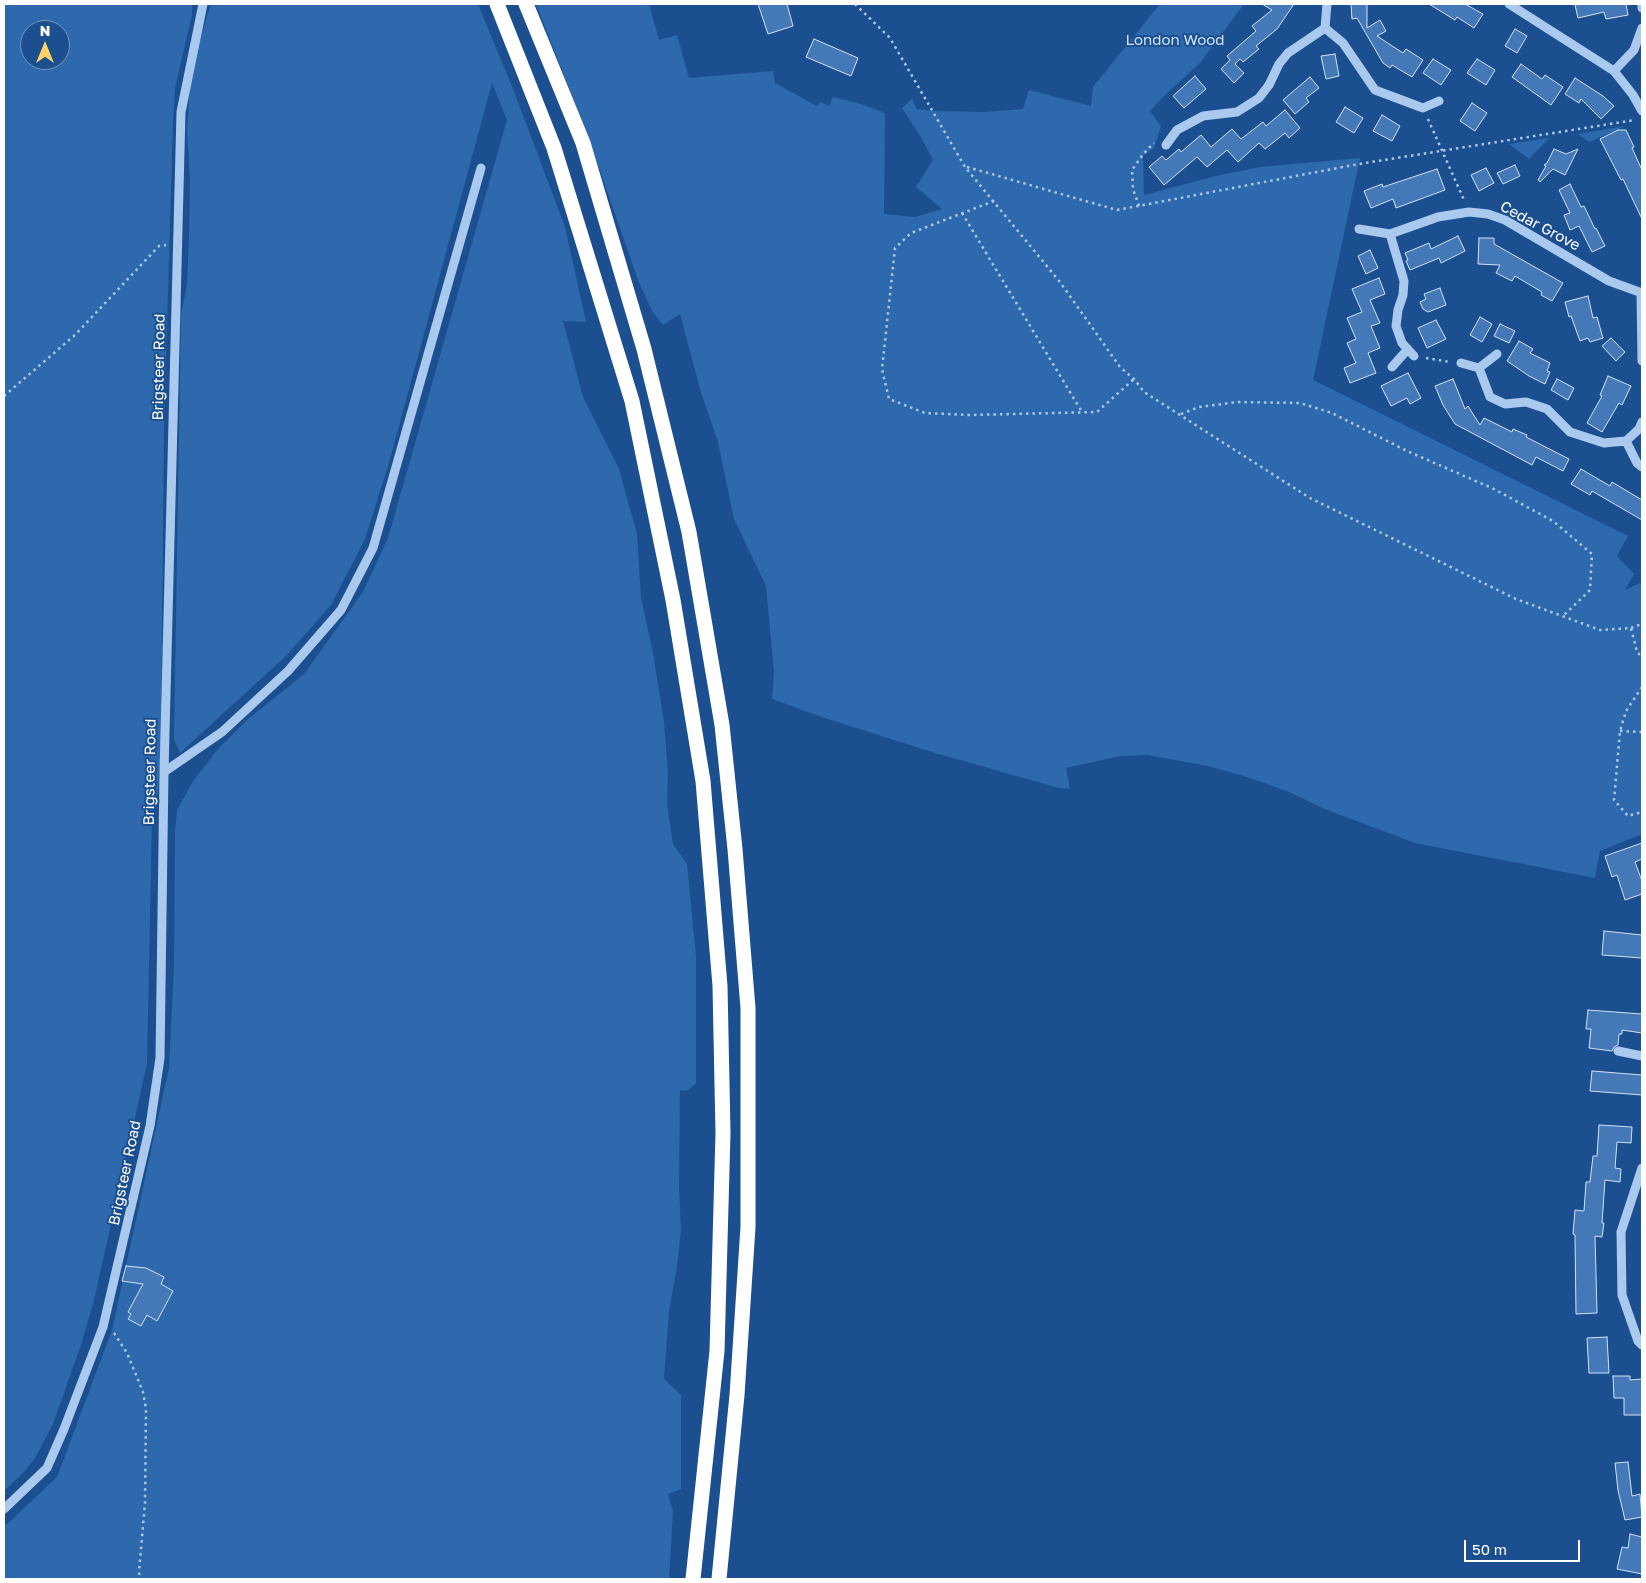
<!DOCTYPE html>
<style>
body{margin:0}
#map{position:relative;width:1646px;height:1583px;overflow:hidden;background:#1b4f8f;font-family:"Golos Text",sans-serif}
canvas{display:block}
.frame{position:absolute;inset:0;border:5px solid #fff;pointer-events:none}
.north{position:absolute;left:20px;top:20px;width:50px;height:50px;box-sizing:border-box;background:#1b4f8f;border:1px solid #7695bc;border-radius:50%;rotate:0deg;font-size:14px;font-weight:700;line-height:20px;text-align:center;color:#fff}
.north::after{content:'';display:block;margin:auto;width:18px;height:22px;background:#ffd166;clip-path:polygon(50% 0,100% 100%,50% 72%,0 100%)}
.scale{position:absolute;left:1464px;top:1540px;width:116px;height:22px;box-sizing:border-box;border:2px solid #fff;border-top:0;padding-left:6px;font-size:15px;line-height:18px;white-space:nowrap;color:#fff;-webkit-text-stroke:4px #1b4f8f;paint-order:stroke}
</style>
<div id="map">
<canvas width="1646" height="1583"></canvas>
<div class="frame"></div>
<div class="north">N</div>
<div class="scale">50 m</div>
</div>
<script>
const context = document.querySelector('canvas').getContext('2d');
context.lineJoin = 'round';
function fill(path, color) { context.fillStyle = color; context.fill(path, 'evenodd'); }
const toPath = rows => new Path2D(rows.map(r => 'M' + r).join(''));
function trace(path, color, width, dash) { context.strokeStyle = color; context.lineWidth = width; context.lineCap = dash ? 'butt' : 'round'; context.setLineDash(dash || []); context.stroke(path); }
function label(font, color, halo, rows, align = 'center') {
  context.font = font + ' "Golos Text",sans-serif'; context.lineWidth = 4; context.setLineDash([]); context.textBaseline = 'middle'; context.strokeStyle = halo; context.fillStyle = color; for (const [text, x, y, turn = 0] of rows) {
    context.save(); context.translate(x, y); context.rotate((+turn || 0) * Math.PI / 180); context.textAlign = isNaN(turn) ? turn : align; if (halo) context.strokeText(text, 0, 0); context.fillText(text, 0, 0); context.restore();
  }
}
const green = toPath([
 [4,4,192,4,192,15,175,88,173,123,164,426,161,749,158,792,154,803,152,817,147,1064,94,1300,82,1342,53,1424,35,1458,25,1471,4,1491],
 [30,30,60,30,60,60,30,60],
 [211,4,478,4,515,94,565,227,586,322,563,321,583,397,619,469,637,534,641,598,653,653,664,722,668,773,667,804,673,844,687,864,696,956,696,1084,686,1091,680,1090,679,1191,681,1230,677,1267,669,1311,664,1379,681,1395,681,1489,668,1494,673,1511,669,1579,4,1579,4,1527,57,1477,112,1330,169,1068,174,965,175,832,177,810,193,781,218,749,248,719,304,674,363,592,388,538,507,120,492,83,389,463,365,539,331,605,286,656,180,753,174,739,181,314,187,285,189,236,190,179,187,130,190,86,198,45],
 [536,4,649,4,659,40,677,35,689,78,773,71,775,83,817,106,820,102,829,106,833,97,864,105,885,113,884,214,915,217,942,209,916,187,933,160,922,139,902,108,912,99,917,109,934,111,986,112,1023,109,1029,90,1091,106,1093,87,1160,4,1244,4,1200,63,1167,93,1150,111,1161,126,1154,148,1143,156,1144,195,1216,176,1260,167,1360,158,1313,380,1628,536,1617,556,1634,574,1625,590,1642,582,1642,834,1600,851,1595,878,1415,843,1322,808,1289,792,1250,778,1208,766,1147,755,1120,756,1066,768,1070,789,1059,788,925,750,819,716,772,699,774,672,766,586,734,519,718,442,700,389,680,314,663,325,652,311,638,280,590,142],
 [1625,126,1589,142,1578,134],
 [1549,138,1529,159,1509,144]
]);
const building = toPath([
 [758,4,787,4,793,26,768,34,758,4],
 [1262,4,1294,4,1277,29,1256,46,1259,49,1243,62,1240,59,1235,64,1244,73,1234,83,1221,69,1230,60,1227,56,1256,31,1252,26,1272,10,1262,4],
 [1351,4,1367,4,1367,28,1380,20,1386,31,1377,36,1403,53,1406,49,1423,60,1412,77,1392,65,1390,68,1383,63,1357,18,1352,19,1351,4],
 [1429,4,1465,4,1483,14,1474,28,1457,17,1455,20,1429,4],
 [1582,4,1626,4,1628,15,1606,19,1604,12,1578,18,1575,5,1582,4],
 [1515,29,1527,36,1517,53,1505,46,1515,29],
 [814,39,858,58,851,76,806,57,814,39],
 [1335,54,1339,76,1326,79,1321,56,1335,54],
 [1433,59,1451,70,1441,85,1423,73,1433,59],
 [1477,59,1495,70,1486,85,1467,73,1477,59],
 [1521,64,1542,79,1545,75,1563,87,1551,105,1512,77,1521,64],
 [1195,76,1206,89,1184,108,1173,96,1195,76],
 [1310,77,1319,88,1306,98,1309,102,1295,114,1283,100,1310,77],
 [1575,78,1603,96,1614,106,1601,119,1581,99,1579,103,1565,94,1575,78],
 [1472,103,1487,113,1475,131,1460,121,1472,103],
 [1345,107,1363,118,1354,133,1336,122,1345,107],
 [1285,110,1300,128,1289,138,1285,133,1265,149,1259,143,1238,162,1227,150,1207,167,1197,157,1164,185,1149,167,1162,156,1166,160,1179,149,1181,152,1201,135,1211,147,1232,129,1241,139,1263,122,1266,126,1285,110],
 [1382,115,1400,126,1392,141,1373,131,1382,115],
 [1618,130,1626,130,1634,147,1632,148,1642,170,1642,219,1623,179,1621,180,1600,139,1618,130],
 [1554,149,1566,154,1578,149,1565,175,1553,169,1540,182,1538,180,1546,166,1544,165,1547,163,1554,149],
 [1515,165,1520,176,1503,184,1497,173,1515,165],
 [1486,168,1494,183,1479,191,1471,175,1486,168],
 [1437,169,1445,190,1396,208,1393,199,1371,208,1364,191,1382,184,1383,187,1437,169],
 [1570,184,1581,207,1584,206,1595,229,1596,228,1605,246,1592,252,1579,226,1570,230,1564,215,1570,213,1559,190,1570,184],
 [1458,236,1465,251,1441,263,1439,258,1410,270,1406,261,1408,260,1405,253,1429,243,1431,249,1458,236],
 [1479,238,1494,238,1494,244,1563,283,1552,301,1541,295,1542,292,1515,276,1512,281,1496,273,1500,265,1478,264,1479,238],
 [1370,250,1378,268,1366,274,1358,256,1370,250],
 [1379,278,1385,294,1370,300,1380,323,1371,326,1380,348,1368,353,1376,373,1350,383,1344,368,1356,363,1347,343,1356,339,1347,318,1362,312,1352,289,1379,278],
 [1440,288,1446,305,1428,312,1423,309,1420,302,1426,299,1424,294,1440,288],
 [1588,296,1593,318,1597,317,1603,338,1590,342,1588,338,1580,341,1571,316,1569,317,1565,302,1588,296],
 [1480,317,1492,324,1482,342,1470,335,1480,317],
 [1436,320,1446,339,1427,348,1418,328,1436,320],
 [1500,324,1515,331,1509,343,1494,336,1500,324],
 [1611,338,1625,352,1616,361,1602,346,1611,338],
 [1519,341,1533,349,1530,353,1550,363,1547,371,1550,372,1545,384,1529,376,1507,361,1519,341],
 [1408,373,1421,398,1410,404,1407,398,1391,406,1381,386,1408,373],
 [1608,376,1631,386,1622,405,1619,403,1602,432,1587,423,1602,396,1600,395,1608,376],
 [1453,379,1465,409,1468,406,1480,425,1484,418,1512,432,1513,429,1527,435,1526,437,1569,459,1563,471,1536,457,1532,465,1455,424,1443,405,1435,386,1453,379],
 [1557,379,1574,388,1568,400,1551,390,1557,379],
 [1581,469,1610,486,1612,482,1642,500,1642,520,1592,491,1590,495,1571,484,1581,469],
 [1642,843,1642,859,1635,862,1642,881,1642,894,1625,900,1617,875,1612,877,1605,856,1642,843],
 [1604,931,1642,935,1642,958,1602,955,1604,931],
 [1588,1010,1642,1014,1642,1033,1622,1030,1622,1034,1619,1034,1618,1045,1614,1047,1612,1051,1589,1048,1591,1029,1586,1029,1588,1010],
 [1592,1071,1642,1075,1642,1095,1590,1091,1592,1071],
 [1599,1125,1632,1127,1631,1143,1617,1142,1615,1168,1621,1169,1620,1182,1605,1180,1602,1223,1604,1223,1602,1237,1595,1236,1597,1313,1576,1314,1575,1235,1573,1234,1575,1210,1584,1211,1586,1182,1590,1182,1593,1156,1597,1156,1599,1125],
 [126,1266,146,1268,164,1277,161,1284,173,1291,157,1321,147,1315,141,1326,128,1319,131,1314,128,1312,143,1284,122,1281,126,1266],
 [1607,1337,1609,1373,1589,1373,1587,1338,1607,1337],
 [1613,1376,1630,1376,1630,1380,1642,1379,1642,1415,1624,1415,1624,1398,1614,1398,1613,1376],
 [1628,1462,1632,1496,1640,1494,1642,1517,1625,1520,1618,1490,1615,1463,1628,1462],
 [1630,1534,1642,1537,1642,1574,1617,1569,1622,1547,1628,1548,1630,1534]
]);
const path = toPath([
 [855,4,890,38,965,167,1060,282,1120,367,1134,379,1144,392,1310,498,1516,599,1600,630,1631,628,1637,652,1642,657],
 [1428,119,1464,200],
 [967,167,1117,210,1359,164,1635,120],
 [994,201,911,233,895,248,882,369,889,399,925,413,970,415,1097,412,1134,379],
 [1139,206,1133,189,1132,170,1144,153,1154,143],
 [962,213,1082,412],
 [1426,358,1450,362],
 [4,396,75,335,159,246,166,245],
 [1181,414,1199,407,1238,402,1300,403,1332,413,1407,451,1494,489,1553,521,1592,554,1590,590,1563,616],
 [1631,628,1642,624],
 [1642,687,1626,711,1620,731,1614,800,1628,816,1642,812],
 [1620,731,1642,732],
 [114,1333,127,1353,143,1392,146,1409,145,1503,139,1572,140,1579]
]);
const minor = toPath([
 [1509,4,1614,71,1633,95,1642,111],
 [1642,4,1642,8],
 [1325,28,1343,43,1375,90,1423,108,1439,101],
 [1614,71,1634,50,1642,28],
 [1166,145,1177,130,1203,116,1237,112,1259,98,1269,85,1279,64,1288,53,1325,28,1327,4],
 [1359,229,1390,234],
 [1641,293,1642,361],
 [1414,356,1402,343,1396,326,1398,310,1403,295,1404,281,1390,234,1438,217,1469,212,1488,214,1505,220,1609,281,1642,293],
 [1461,363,1479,368,1490,397,1505,404,1526,402,1547,409,1570,432,1604,443,1626,441,1639,429,1642,422],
 [1392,367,1408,349],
 [1479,368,1497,354],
 [1626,441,1637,463,1642,467],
 [164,772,222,732,288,671,341,610,373,548,481,168],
 [1618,1051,1642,1056],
 [1642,1168,1621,1232,1622,1295,1638,1341,1642,1345],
 [4,1509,47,1468,64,1429,103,1327,150,1126,160,1058,164,772,181,112,203,4]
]);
const highway = toPath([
 [497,4,554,148,632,401,673,600,703,781,720,986,723,1133,717,1351,693,1579],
 [526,4,583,143,644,349,689,532,722,725,735,849,748,1008,748,1227,737,1395,719,1579]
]);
const parkNames = [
 ["London Wood",1175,40]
];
const streetNames = [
 ["Cedar Grove",1540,226,28],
 ["Brigsteer Road",159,367,-89],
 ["Brigsteer Road",150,772,-89],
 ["Brigsteer Road",125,1173,-78]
];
fill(green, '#2e69ad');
fill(building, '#4478b7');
trace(building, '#cfe3fa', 1);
trace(path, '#a9c9ee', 2.5, [2.5, 4]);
trace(minor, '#a9c9ee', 9);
trace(highway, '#fff', 15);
label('15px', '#cfe3fa', '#1b4f8f', parkNames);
label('15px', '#fff', '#1b4f8f', streetNames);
</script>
